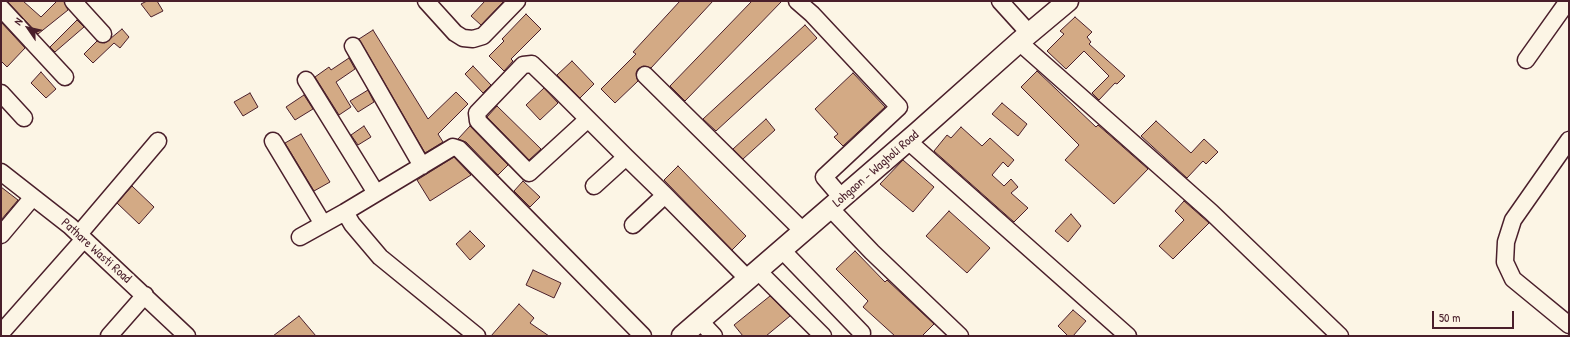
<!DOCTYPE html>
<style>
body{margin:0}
#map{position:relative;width:1570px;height:337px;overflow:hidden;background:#fcf5e5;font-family:"Patrick Hand",sans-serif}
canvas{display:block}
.frame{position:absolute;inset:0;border:2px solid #4a1f2b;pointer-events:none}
.north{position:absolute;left:8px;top:8px;width:40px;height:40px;-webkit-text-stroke:3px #fcf5e5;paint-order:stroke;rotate:304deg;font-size:11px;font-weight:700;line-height:16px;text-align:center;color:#4a1f2b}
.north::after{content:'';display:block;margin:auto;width:14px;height:18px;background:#4a1f2b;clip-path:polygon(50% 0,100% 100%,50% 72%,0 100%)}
.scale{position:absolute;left:1432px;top:311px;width:82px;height:18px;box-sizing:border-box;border:2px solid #4a1f2b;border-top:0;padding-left:5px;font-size:12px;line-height:14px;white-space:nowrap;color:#4a1f2b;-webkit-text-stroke:3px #fcf5e5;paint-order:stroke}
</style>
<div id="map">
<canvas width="1570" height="337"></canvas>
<div class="frame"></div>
<div class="north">N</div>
<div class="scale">50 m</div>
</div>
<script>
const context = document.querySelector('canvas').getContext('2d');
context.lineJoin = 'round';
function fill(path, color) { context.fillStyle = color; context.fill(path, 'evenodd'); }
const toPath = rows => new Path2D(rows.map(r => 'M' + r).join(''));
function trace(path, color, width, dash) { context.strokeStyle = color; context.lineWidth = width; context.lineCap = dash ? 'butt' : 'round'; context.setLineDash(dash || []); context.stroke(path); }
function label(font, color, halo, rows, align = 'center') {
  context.font = font + ' "Patrick Hand",sans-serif'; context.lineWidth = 3.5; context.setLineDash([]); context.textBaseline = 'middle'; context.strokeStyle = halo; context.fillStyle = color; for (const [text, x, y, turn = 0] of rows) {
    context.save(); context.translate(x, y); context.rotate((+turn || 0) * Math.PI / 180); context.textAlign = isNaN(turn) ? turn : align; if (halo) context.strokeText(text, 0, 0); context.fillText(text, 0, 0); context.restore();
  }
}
const building = toPath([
 [7,1,23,1,41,17,57,1,64,1,68,10,38,34,7,1],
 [147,1,157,1,163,11,151,17,141,4,147,1],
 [485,1,504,1,481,25,471,16,485,1],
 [680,1,713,1,651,68,643,66,638,69,636,73,638,81,615,103,601,89,636,54,633,52,680,1],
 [752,1,782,1,685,101,670,86,752,1],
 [526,14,541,29,511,59,513,61,504,71,489,56,504,41,502,39,526,14],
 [1075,17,1092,32,1087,37,1091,42,1089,44,1125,76,1117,84,1115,83,1099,100,1092,93,1109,76,1084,51,1066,69,1047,51,1064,34,1060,31,1075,17],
 [77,20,84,27,55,52,50,47,77,20],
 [1,22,25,48,7,67,1,61,1,22],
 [805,25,817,38,716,131,703,119,805,25],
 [122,29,129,37,120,48,114,43,93,63,84,54,97,41,105,43,122,29],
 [373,30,428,119,456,92,468,104,438,134,443,142,425,153,359,39,373,30],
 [349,58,355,69,336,82,351,107,339,115,315,77,329,67,331,70,349,58],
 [572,61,594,84,580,98,557,75,572,61],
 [473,66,491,85,483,93,465,74,473,66],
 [1037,71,1096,127,1098,125,1148,169,1114,204,1065,160,1079,145,1021,87,1037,71],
 [41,72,56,89,46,98,31,83,41,72],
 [853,73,885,107,843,146,834,137,838,134,815,109,853,73],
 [544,88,558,103,540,120,526,105,544,88],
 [368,90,374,102,358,112,350,101,368,90],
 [250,93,258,107,243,116,234,102,250,93],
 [304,95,313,109,295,120,286,107,304,95],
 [1002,103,1027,124,1018,136,992,114,1002,103],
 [497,106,541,149,529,160,487,117,497,106],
 [766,119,775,130,743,159,733,149,766,119],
 [1156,121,1191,153,1204,139,1218,152,1206,164,1203,161,1187,178,1141,136,1156,121],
 [364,126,371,137,358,145,351,135,364,126],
 [470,126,508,165,498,175,466,142,458,139,470,126],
 [961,127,982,146,990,138,1014,160,1008,167,1003,162,992,175,1004,186,1011,179,1018,187,1011,193,1028,208,1014,222,934,151,947,135,951,138,961,127],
 [301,134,330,182,314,191,285,143,301,134],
 [454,157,471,175,430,201,417,180,454,157],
 [903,160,934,187,913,212,880,184,903,160],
 [678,166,746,236,732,250,664,180,678,166],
 [523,181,540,197,530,207,514,191,523,181],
 [132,186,154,207,139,224,117,203,132,186],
 [1,187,18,200,1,220,1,187],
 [1184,201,1209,223,1173,259,1159,246,1184,220,1175,211,1184,201],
 [949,211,990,248,967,273,926,236,949,211],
 [1071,214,1081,226,1068,242,1055,231,1071,214],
 [470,231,485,246,470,260,456,244,470,231],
 [855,251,885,282,887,280,934,324,922,336,895,336,863,307,868,301,836,269,855,251],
 [533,270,561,283,554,298,526,285,533,270],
 [770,296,790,316,766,336,743,336,734,325,770,296],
 [519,304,534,318,530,323,549,336,491,336,519,304],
 [1073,310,1086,321,1073,336,1068,336,1058,326,1073,310],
 [299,316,316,336,273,336,299,316]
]);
const minor = toPath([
 [73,1,103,34],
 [426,1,455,33,463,38,473,39,483,36,517,1],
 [797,1,812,14,899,107,824,177,842,198],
 [1000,1,1029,33],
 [1,8,65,77],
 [1019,42,1211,212,1340,336],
 [353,46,422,166],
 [1526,60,1568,1],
 [645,75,804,232],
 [306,80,376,193],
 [1,93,24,118],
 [588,119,529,173,478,121,477,113,523,65,532,64,560,91,626,157,665,195,748,279],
 [1569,140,1513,220,1506,242,1505,262,1513,279,1569,325],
 [273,141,323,224],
 [908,141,1128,336],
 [1,172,70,226,187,336],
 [594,186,626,157],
 [830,208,872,252,960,336],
 [633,225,665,195],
 [79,234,158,141],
 [1,235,33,197],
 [300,237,345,212],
 [782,250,862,333],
 [758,271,823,336],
 [700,321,714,336],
 [1,333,84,239],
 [109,336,145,295],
 [477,336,380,257,352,224,345,212,453,147,459,149,643,336]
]);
const major = toPath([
 [682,336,918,132,1019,42,1068,1]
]);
const streetNames = [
 ["Lohgaon - Wagholi Road",876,169,-41],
 ["Pathare Wasti Road",96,251,42]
];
fill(building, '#d3aa85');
trace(building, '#4a1f2b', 1);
trace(minor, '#4a1f2b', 19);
trace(major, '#4a1f2b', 23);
trace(minor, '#fcf5e5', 16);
trace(major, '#fcf5e5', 20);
label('13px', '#4a1f2b', '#fcf5e5', streetNames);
</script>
